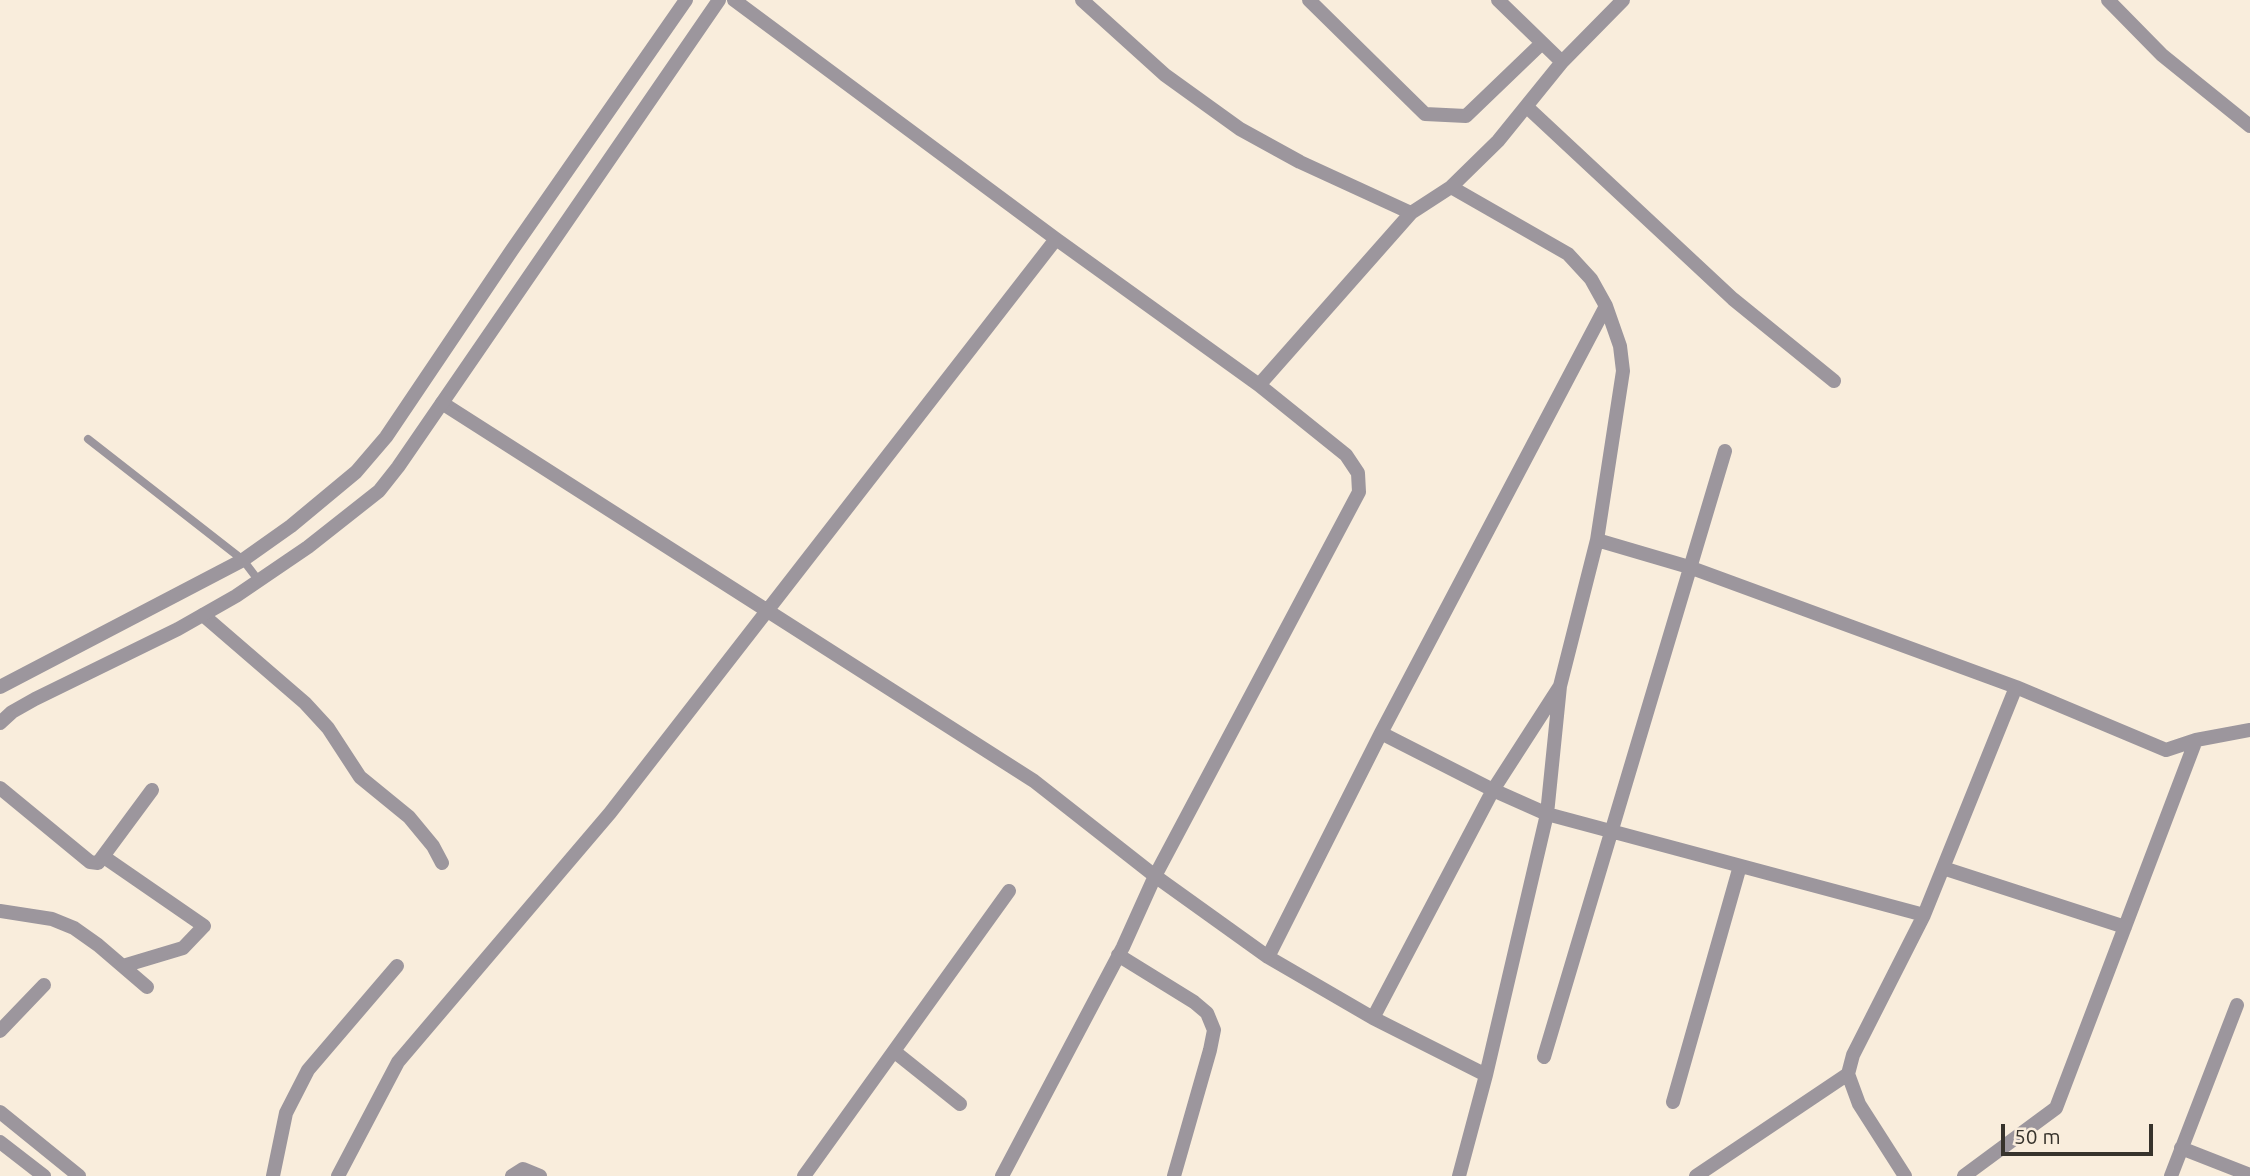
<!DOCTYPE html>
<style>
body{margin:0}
#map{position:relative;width:2250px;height:1176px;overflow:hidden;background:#f9eddc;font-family:Ubuntu,sans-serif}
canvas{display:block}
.scale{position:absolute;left:2001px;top:1124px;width:152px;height:32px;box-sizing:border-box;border:4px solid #37332c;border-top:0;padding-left:9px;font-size:21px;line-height:24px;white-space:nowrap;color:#37332c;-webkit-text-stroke:5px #f9eddc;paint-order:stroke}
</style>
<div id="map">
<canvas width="2250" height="1176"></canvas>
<div class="scale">50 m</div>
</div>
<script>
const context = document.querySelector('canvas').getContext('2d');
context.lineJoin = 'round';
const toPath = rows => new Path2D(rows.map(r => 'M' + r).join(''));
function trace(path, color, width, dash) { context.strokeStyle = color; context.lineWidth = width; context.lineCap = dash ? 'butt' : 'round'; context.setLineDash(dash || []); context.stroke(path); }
const service = toPath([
 [88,439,243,560,259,581]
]);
const minor = toPath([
 [734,0,1056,239,1259,385,1411,213,1451,187,1498,141,1562,62,1623,0],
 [1082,0,1165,75,1240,129,1300,162,1411,213],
 [1309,0,1425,114,1466,116,1542,43],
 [1498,0,1562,62],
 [2108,0,2162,55,2250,126],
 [1527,107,1733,299,1834,381],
 [442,403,1034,781,1155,876,1268,957,1373,1018,1486,1075],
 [203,615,305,703,328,728,360,777,409,817,433,846,442,863],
 [1560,686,1493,790,1547,814,1560,686,1597,540],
 [2016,687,2166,750,2196,740,2250,730],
 [0,788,90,862,98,863,152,790],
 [104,857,204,926,183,948,123,966],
 [1943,868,2125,927],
 [0,911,52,919,74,928,98,945,147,987],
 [1118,955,1194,1002,1207,1013,1214,1030,1210,1050,1174,1176],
 [1268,957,1381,733,1606,306,1591,279,1568,254,1451,187],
 [1373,1018,1493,790,1381,733],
 [0,1031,44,985],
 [895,1052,960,1104],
 [1544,1057,1725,451],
 [1673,1102,1740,866],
 [2181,1148,2250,1175],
 [273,1176,286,1113,308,1070,397,966],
 [338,1176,398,1062,610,813,1056,239],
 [512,1176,523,1169,540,1176],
 [804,1176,1009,891],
 [1002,1176,1123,947,1155,876,1359,492,1358,473,1346,455,1259,385],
 [1459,1176,1486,1075,1547,814,1924,915,2016,687,1689,567,1597,540,1623,371,1620,346,1606,306],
 [1696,1176,1848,1074],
 [1905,1176,1859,1104,1848,1074,1853,1055,1924,915],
 [1964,1176,2056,1108,2196,740],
 [2171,1176,2237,1005]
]);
const tertiary = toPath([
 [0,687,243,560,291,526,356,472,386,437,512,250,686,0],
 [0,723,12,712,35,699,178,629,236,596,308,547,379,491,398,467,719,0],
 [0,1112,79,1176],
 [0,1142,44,1176]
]);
trace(service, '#9c969d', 8);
trace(minor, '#9c969d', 14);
trace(tertiary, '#9c969d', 14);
</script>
